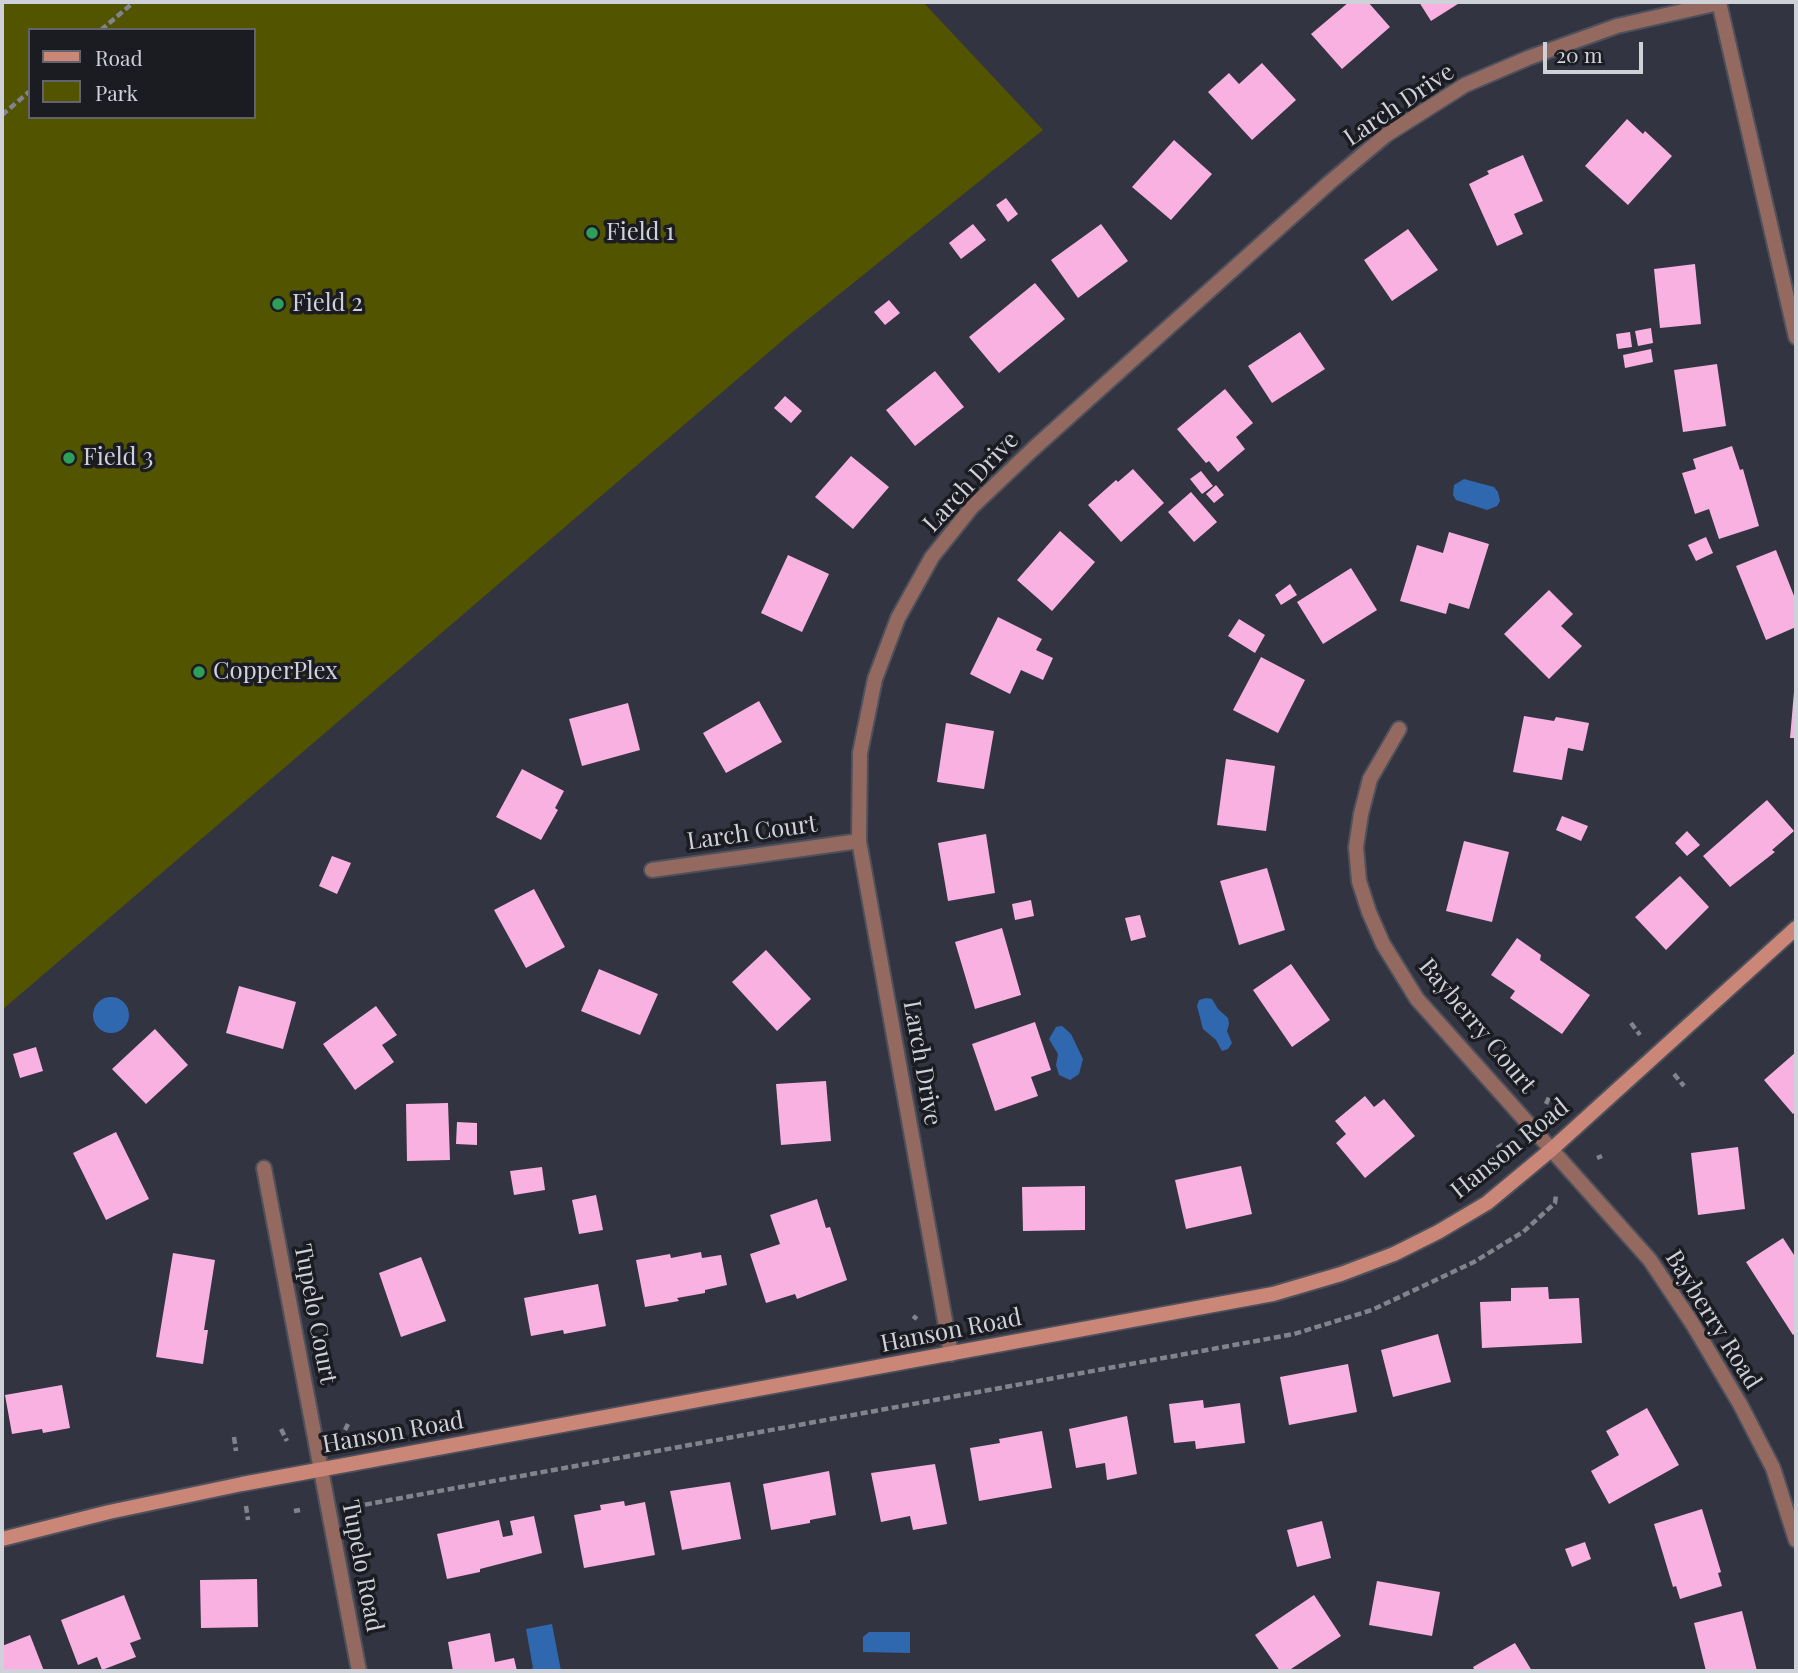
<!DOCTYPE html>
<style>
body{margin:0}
#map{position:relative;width:1798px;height:1673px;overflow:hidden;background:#323441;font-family:"Playfair Display",serif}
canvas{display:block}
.frame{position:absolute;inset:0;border:4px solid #cfd1d9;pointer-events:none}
.legend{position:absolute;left:28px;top:28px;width:228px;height:91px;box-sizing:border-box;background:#1b1c22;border:2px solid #63646b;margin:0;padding:9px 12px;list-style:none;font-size:21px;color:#cfd1d9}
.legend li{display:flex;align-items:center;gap:14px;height:35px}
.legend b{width:35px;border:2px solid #63646b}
.scale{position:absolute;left:1543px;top:42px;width:100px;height:32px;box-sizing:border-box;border:4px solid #cfd1d9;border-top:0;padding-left:9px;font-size:21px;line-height:24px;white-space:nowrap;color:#cfd1d9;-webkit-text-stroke:5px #1b1c22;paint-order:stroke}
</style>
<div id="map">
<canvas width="1798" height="1673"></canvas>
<div class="frame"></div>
<ul class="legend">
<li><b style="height:9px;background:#ca8677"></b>Road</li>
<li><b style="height:19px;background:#535400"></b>Park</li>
</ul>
<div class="scale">20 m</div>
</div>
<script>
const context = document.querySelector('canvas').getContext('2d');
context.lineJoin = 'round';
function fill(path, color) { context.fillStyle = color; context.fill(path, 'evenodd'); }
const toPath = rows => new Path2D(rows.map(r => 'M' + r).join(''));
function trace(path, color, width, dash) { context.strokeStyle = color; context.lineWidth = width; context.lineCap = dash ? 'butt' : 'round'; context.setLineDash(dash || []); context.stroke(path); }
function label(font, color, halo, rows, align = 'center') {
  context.font = font + ' "Playfair Display",serif'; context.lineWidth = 7; context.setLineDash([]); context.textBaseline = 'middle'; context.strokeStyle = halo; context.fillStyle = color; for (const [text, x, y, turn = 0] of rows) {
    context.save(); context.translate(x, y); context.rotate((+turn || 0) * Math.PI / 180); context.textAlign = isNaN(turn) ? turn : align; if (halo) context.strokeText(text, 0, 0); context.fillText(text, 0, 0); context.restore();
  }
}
const green = toPath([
 [2,2,923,2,1043,130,790,334,2,1010],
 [30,30,254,30,254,117,30,117]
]);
const water = toPath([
 [1464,479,1494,487,1498,492,1500,501,1497,506,1487,510,1456,500,1453,495,1454,485],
 '93 1015a18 18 0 1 1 36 0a18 18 0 1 1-36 0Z',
 [1206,998,1212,999,1218,1009,1228,1018,1229,1024,1227,1031,1232,1043,1228,1049,1222,1051,1216,1040,1203,1029,1197,1006,1199,1000],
 [1062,1026,1071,1034,1083,1059,1079,1074,1070,1080,1059,1075,1056,1065,1058,1054,1049,1039,1056,1027],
 [552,1624,561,1671,527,1671,533,1668,526,1629],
 [869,1632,910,1632,910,1653,863,1652,863,1637]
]);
const building = toPath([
 [1349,2,1368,2,1390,27,1342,69,1311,34],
 [1419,2,1461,2,1431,21],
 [1262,63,1296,100,1252,140,1208,92,1229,73,1239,84],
 [1627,119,1643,134,1645,131,1672,156,1628,205,1585,166],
 [1174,140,1212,174,1171,220,1132,187],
 [1523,155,1543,201,1514,214,1523,234,1497,246,1469,184,1489,174,1487,171],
 [1006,198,1018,214,1008,222,996,205],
 [973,224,986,240,961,259,949,243],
 [1101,224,1128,261,1078,298,1051,260],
 [1408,229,1438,270,1392,301,1364,260],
 [1695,264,1701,324,1660,328,1654,269],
 [1035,283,1065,319,999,373,969,337],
 [889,300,900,313,885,325,874,312],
 [1651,328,1653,343,1638,346,1635,331],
 [1300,332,1325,369,1272,403,1248,366],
 [1630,332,1632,347,1618,349,1616,334],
 [1651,349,1653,362,1625,368,1623,355],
 [1717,364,1726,426,1683,432,1674,370],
 [935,371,964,407,915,446,886,410],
 [1225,389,1253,423,1236,437,1245,449,1218,472,1209,461,1206,463,1177,429],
 [785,396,802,411,791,423,774,408],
 [1732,446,1740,470,1743,469,1759,526,1719,539,1709,509,1695,514,1682,473,1696,469,1693,459],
 [851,456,889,487,853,529,815,497],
 [1133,469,1164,503,1121,542,1088,505,1116,480,1118,482],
 [1201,471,1213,486,1202,494,1190,479],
 [1216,485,1224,495,1214,503,1206,494],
 [1191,492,1217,522,1194,542,1168,512],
 [1060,531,1095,562,1052,611,1017,580],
 [1449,532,1489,544,1469,609,1449,603,1446,614,1400,601,1417,545,1443,553],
 [1706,537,1713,553,1696,561,1688,545],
 [1776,550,1796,601,1796,627,1766,640,1736,566],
 [788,555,829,574,802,632,761,613],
 [1351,568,1377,610,1323,644,1297,602],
 [1290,584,1297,595,1281,605,1275,595],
 [1549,590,1573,614,1561,626,1582,646,1549,679,1504,634],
 [998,617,1042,639,1036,650,1053,658,1043,680,1021,670,1010,694,970,674],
 [1239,619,1265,635,1255,653,1228,636],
 [1261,657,1305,680,1278,733,1233,710],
 [1794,692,1796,692,1796,738,1790,738],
 [759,701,782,742,726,773,703,733],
 [628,703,640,750,582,766,569,719],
 [1524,716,1554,721,1556,717,1589,723,1583,751,1568,748,1562,780,1513,772],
 [946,723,994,731,984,789,937,782],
 [1226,759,1275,766,1266,831,1217,825],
 [522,769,564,791,555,808,558,810,541,840,496,817],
 [1767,800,1794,831,1772,850,1775,852,1730,887,1703,856],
 [1562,816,1588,826,1581,841,1556,830],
 [1687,831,1700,845,1687,856,1675,843],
 [986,834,995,893,948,901,938,843],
 [1464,841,1509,852,1492,922,1446,911],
 [332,856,351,863,337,894,319,886],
 [1267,868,1285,930,1239,945,1220,881],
 [1680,876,1709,907,1666,950,1635,917],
 [534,889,565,947,526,968,494,910],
 [1031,900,1034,916,1015,920,1012,904],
 [1140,915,1146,937,1131,941,1125,918],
 [1002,928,1021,995,975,1009,955,942],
 [1517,938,1541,955,1540,960,1590,995,1562,1034,1510,998,1515,991,1491,975],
 [766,950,811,999,777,1031,732,982],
 [1291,964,1330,1020,1292,1047,1253,990],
 [599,969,658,994,640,1035,581,1011],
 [239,986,296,1002,283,1049,226,1033],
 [376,1006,397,1035,382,1045,394,1062,355,1090,323,1044],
 [1035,1022,1051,1070,1031,1077,1038,1096,995,1111,972,1044],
 [155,1029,188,1065,146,1104,112,1069],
 [36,1047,43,1071,20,1078,13,1054],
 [1796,1052,1796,1111,1793,1114,1764,1080],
 [826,1081,831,1141,781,1145,776,1084],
 [1365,1096,1374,1107,1384,1099,1415,1136,1365,1178,1336,1143,1346,1134,1335,1121],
 [448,1103,450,1160,407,1161,406,1104],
 [457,1122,477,1123,477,1145,456,1144],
 [116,1132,149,1199,106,1220,73,1153],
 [1738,1147,1745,1209,1698,1215,1691,1153],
 [1241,1166,1252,1214,1186,1229,1175,1180],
 [542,1167,545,1190,514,1195,510,1171],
 [1085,1186,1085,1230,1023,1231,1022,1187],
 [596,1195,603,1230,579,1234,572,1200],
 [817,1199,826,1228,830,1227,847,1280,797,1299,795,1294,766,1303,750,1254,780,1244,770,1215],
 [1783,1238,1796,1258,1796,1333,1793,1335,1746,1262],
 [701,1252,702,1258,721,1255,727,1285,705,1290,705,1293,677,1298,679,1301,645,1307,636,1260,670,1254,671,1258],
 [173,1253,215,1260,204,1330,208,1330,203,1364,156,1357],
 [421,1257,446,1321,401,1337,379,1273],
 [598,1284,606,1326,564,1334,563,1330,531,1336,524,1298],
 [1548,1287,1549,1299,1579,1298,1582,1343,1482,1348,1480,1302,1511,1301,1511,1288],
 [1438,1334,1451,1382,1393,1397,1381,1350],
 [1348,1364,1357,1412,1289,1425,1280,1377],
 [62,1385,70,1428,43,1433,42,1429,12,1434,5,1395],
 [1203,1400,1204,1408,1240,1403,1245,1443,1196,1449,1195,1441,1174,1443,1169,1404],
 [1647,1408,1679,1465,1609,1504,1591,1471,1619,1455,1606,1431],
 [1127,1416,1137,1474,1107,1480,1105,1463,1076,1468,1069,1429],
 [1042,1431,1052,1488,979,1501,970,1448,1000,1443,999,1439],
 [935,1464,947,1524,913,1530,910,1516,881,1522,871,1473],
 [829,1471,836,1515,810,1520,810,1523,771,1530,763,1484],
 [730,1482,741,1539,682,1550,670,1491],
 [624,1501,625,1506,645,1502,655,1555,584,1568,574,1515,601,1510,600,1505],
 [1702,1509,1721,1572,1718,1573,1722,1586,1680,1599,1676,1586,1673,1587,1654,1524],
 [534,1516,542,1553,480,1569,480,1572,447,1579,437,1534,499,1520,503,1537,513,1535,510,1521],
 [1322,1521,1331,1558,1297,1567,1287,1530],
 [1585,1542,1591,1559,1572,1567,1565,1549],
 [257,1579,258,1627,201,1628,200,1580],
 [1377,1581,1440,1592,1432,1636,1369,1625],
 [124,1595,141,1639,130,1643,136,1657,102,1670,97,1657,78,1665,61,1620],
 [1314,1595,1341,1636,1288,1671,1280,1671,1255,1635],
 [1742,1611,1757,1671,1706,1671,1694,1623],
 [490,1633,495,1662,514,1658,517,1671,453,1671,448,1642],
 [30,1635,44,1671,2,1671,2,1646],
 [1515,1643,1532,1671,1475,1671,1473,1667]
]);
const path = toPath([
 [101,30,134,2],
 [2,115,30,91],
 [1631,1023,1640,1035],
 [1674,1074,1684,1086],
 [1546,1104,1550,1095],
 [1497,1148,1505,1143],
 [1597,1158,1602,1156],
 [913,1316,917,1319],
 [281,1429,287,1441],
 [345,1430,348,1424],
 [234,1437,236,1451],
 [357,1499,363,1505,1294,1334,1372,1310,1474,1262,1523,1232,1555,1203,1556,1195],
 [246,1506,248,1520],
 [294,1511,300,1510]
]);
const street = toPath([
 [1719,2,1796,337],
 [1399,729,1370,779,1361,814,1356,847,1359,881,1369,912,1383,944,1417,999,1650,1260,1692,1323,1740,1404,1773,1468,1796,1540],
 [652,870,859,841],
 [264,1168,359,1671],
 [951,1354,859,841,860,753,875,679,898,618,932,557,972,507,1033,449,1329,183,1386,135,1465,85,1528,58,1617,26,1719,3]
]);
const secondary = toPath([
 [2,1539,109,1512,242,1484,1273,1294,1341,1274,1394,1254,1438,1232,1487,1203,1552,1149,1796,928]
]);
const markers = [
 [592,233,7,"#2e9e5b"],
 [278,304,7,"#2e9e5b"],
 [69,458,7,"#2e9e5b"],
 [199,672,7,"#2e9e5b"]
];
const streetNames = [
 ["Larch Drive",1399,105,-34],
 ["Larch Drive",971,482,-47],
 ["Larch Court",752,833,-8],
 ["Bayberry Court",1477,1026,50],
 ["Larch Drive",922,1063,80],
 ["Hanson Road",1510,1149,-39],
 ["Tupelo Court",315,1314,79],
 ["Bayberry Road",1713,1320,58],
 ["Hanson Road",951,1331,-11],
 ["Hanson Road",393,1433,-10],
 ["Tupelo Road",362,1566,79]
];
const poiNames = [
 ["Field 1",606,233],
 ["Field 2",292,304],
 ["Field 3",83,458],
 ["CopperPlex",213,672]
];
fill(green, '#535400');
fill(water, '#3068af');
fill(building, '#f8b1e1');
trace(street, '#4e505c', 18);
trace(secondary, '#4e505c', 18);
trace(path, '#81838d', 4.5, [7, 3.5]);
trace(street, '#946a60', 14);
trace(secondary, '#ca8677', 14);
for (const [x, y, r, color] of markers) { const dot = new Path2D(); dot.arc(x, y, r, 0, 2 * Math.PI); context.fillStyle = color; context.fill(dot); trace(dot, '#1b1c22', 2.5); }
label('24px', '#cfd1d9', '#1b1c22', streetNames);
label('24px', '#cfd1d9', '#1b1c22', poiNames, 'left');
</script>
